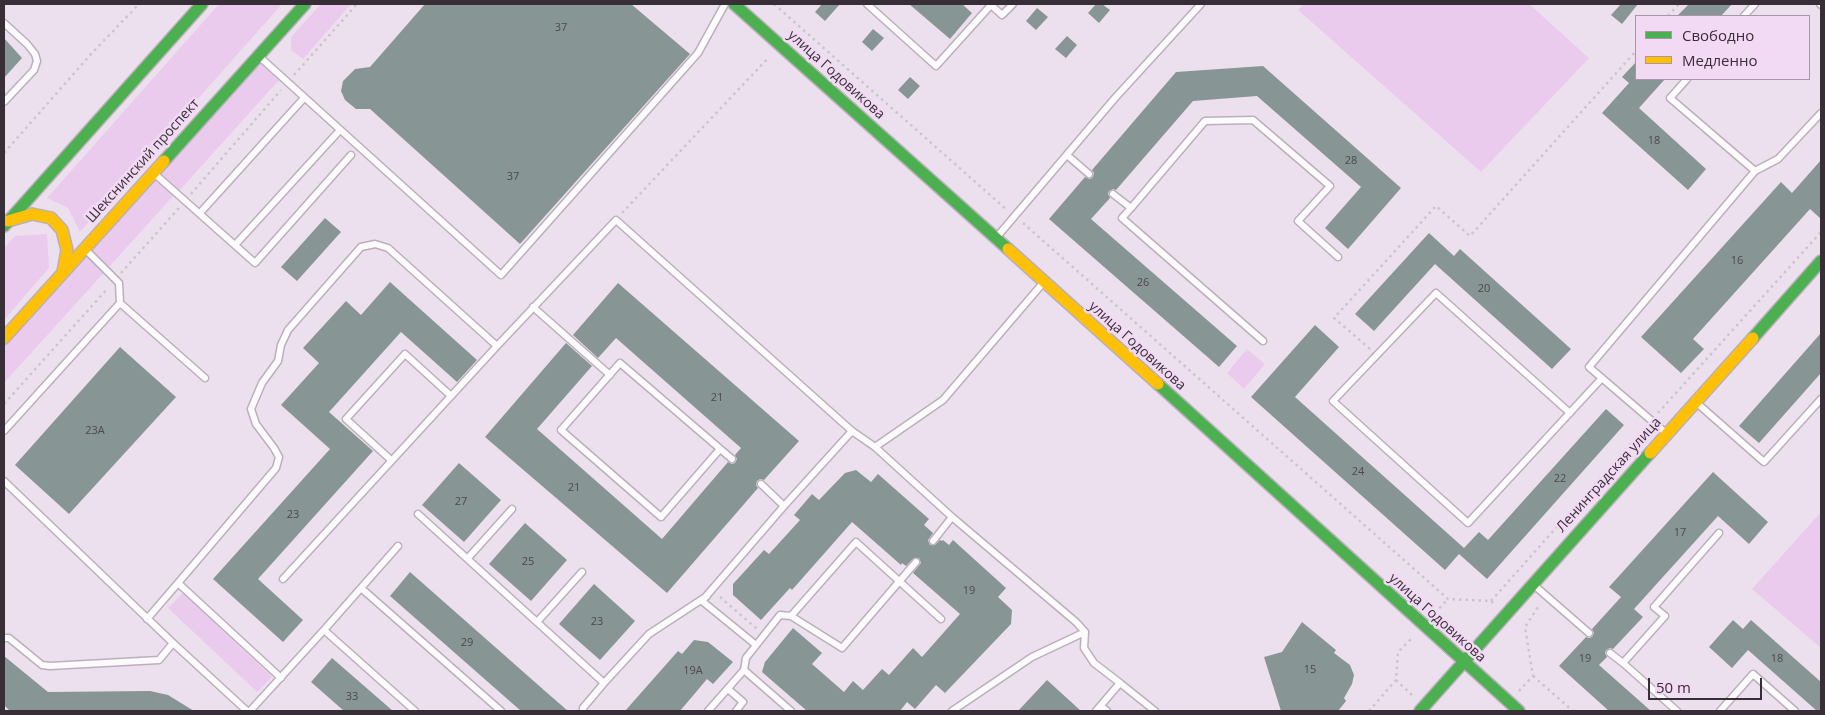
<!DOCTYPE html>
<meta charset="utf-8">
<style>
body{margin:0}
#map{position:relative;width:1825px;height:715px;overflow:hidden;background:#ede0ee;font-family:"Open Sans",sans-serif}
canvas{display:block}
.frame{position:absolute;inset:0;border:5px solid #382e38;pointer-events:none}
.legend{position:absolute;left:1635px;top:15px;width:175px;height:65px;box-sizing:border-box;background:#f3daf4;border:1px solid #a895a9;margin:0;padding:6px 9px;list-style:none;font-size:15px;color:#382e38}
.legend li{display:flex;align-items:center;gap:10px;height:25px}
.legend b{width:25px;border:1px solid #a895a9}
.scale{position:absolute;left:1648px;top:678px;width:114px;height:22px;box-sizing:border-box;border:2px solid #382e38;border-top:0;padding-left:6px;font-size:15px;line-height:18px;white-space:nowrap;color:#382e38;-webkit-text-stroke:4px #f3daf4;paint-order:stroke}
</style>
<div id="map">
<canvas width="1825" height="715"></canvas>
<div class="frame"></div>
<ul class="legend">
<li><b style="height:6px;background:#4caf50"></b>Свободно</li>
<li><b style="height:6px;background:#ffc107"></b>Медленно</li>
</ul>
<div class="scale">50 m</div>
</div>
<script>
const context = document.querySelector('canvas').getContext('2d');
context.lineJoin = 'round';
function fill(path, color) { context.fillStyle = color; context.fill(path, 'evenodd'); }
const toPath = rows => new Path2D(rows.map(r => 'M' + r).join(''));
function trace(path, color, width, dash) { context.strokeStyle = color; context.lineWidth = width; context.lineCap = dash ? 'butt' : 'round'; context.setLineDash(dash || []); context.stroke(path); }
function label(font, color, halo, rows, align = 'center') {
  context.font = font + ' "Open Sans",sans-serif'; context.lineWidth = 5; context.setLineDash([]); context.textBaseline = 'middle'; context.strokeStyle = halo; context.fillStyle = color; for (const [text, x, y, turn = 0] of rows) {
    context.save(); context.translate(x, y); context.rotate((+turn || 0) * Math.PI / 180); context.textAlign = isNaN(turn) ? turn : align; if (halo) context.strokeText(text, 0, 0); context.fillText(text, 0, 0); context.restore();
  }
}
const green = toPath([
 [219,4,282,4,80,232,68,208,47,198],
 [321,4,351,4,303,59,291,50,291,37],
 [1304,4,1529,4,1589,58,1481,172,1298,10],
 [261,62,280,79,179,191,159,173],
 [155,178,175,194,4,383,4,344],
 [47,234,49,268,4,320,4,248,15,236],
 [1247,349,1265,364,1244,389,1227,373],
 [1821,512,1821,648,1752,589],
 [183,593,272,677,257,692,168,608]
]);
const building = toPath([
 [425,4,631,4,690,54,520,244,370,109,356,109,345,100,341,91,343,81,355,69,370,67],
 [822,4,840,4,825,21,815,12],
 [909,4,962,4,972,13,950,39],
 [1096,4,1102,4,1110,10,1099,23,1088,13],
 [1621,4,1638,4,1622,24,1611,15],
 [1689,4,1732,4,1721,16,1677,16],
 [1037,8,1048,17,1036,30,1026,21],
 [873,29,884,38,872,51,862,42],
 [1067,36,1077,45,1066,58,1055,49],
 [4,38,22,58,4,78],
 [1636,62,1636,79,1665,79,1639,108,1706,169,1688,190,1602,113,1629,83,1622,77],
 [1263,66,1401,188,1348,249,1325,228,1361,187,1257,96,1193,101,1116,190,1113,189,1109,191,1108,194,1110,198,1091,219,1237,346,1219,367,1049,219,1085,177,1090,179,1093,177,1094,173,1092,170,1176,72],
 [910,77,920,86,908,99,898,90],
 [1821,160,1821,219,1810,209,1693,339,1704,349,1681,373,1641,337,1781,182,1792,193],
 [325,218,341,232,297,281,281,267],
 [1429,233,1454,256,1460,249,1571,349,1552,369,1435,264,1374,331,1355,314],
 [390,282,477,360,457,382,401,332,329,412,373,451,258,579,303,620,283,642,213,579,330,449,281,405,319,363,303,348,346,301,361,315],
 [618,283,799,441,764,480,760,479,757,481,756,485,758,488,667,593,485,437,566,343,592,366,537,429,662,539,728,462,732,464,735,463,737,459,735,455,741,448,616,338,598,358,573,335],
 [1315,325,1339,347,1295,397,1464,548,1479,532,1488,540,1606,409,1624,425,1487,579,1459,554,1445,570,1251,397],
 [1821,333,1821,373,1759,443,1739,426],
 [120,347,176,397,69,514,15,465],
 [459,463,501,500,464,542,422,505],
 [856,470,871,482,878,474,929,519,924,525,933,533,928,540,930,545,935,545,940,540,942,541,943,540,949,545,953,540,1006,588,998,597,1012,610,1011,624,945,693,936,685,915,709,907,702,900,711,807,711,762,672,765,662,793,628,822,653,812,664,844,692,853,681,863,690,882,669,889,675,913,648,922,657,960,614,913,573,921,563,919,558,914,558,906,566,902,563,901,565,852,522,792,590,790,588,761,620,733,595,733,584,764,550,769,554,800,520,794,515,812,494,819,500,845,473],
 [1713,472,1768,522,1749,544,1718,516,1634,609,1643,617,1613,649,1610,648,1606,650,1605,653,1607,657,1599,665,1651,711,1609,711,1559,666,1586,637,1589,638,1592,637,1594,633,1592,629,1621,597,1609,587],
 [525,523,567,560,531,601,489,564],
 [410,572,545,691,568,711,521,711,390,596],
 [594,584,635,621,600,660,559,624],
 [1733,620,1743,629,1751,620,1821,682,1821,711,1817,711,1748,650,1732,668,1709,647],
 [1302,622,1336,650,1334,653,1350,665,1354,675,1352,684,1344,698,1346,701,1338,711,1301,711,1299,710,1281,711,1264,657,1282,652],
 [694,640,708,642,733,662,713,684,707,679,680,711,625,711,678,651,682,654],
 [4,656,48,692,150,691,168,695,194,711,10,711,4,705],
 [332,658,393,711,344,711,311,682],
 [1047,680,1081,711,1018,711]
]);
const path = toPath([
 [774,4,1007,210],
 [1668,16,1679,4],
 [294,75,357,4],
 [4,153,92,53,139,4],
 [191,194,281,90],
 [622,213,769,57],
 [1023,223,1448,599,1491,601,1494,604],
 [121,273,179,208],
 [1370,349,1334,318,1436,206,1470,236,1636,51],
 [4,404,108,288],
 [1658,413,1821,232],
 [720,597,757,629],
 [1491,601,1644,429],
 [1435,613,1448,599],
 [1533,676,1573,711],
 [1396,680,1412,695],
 [1519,691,1533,676,1525,627,1540,604],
 [1369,711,1396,680,1398,652,1413,637]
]);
const lane = toPath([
 [867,4,936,66,991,5,1002,15,1013,4],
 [1820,4,1821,5],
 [1744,16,1755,4],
 [4,23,27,44,35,54,37,61,34,70,4,102],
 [262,59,501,275,698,53,725,4],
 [1067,155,1089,174],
 [1755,171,1778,159,1821,113],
 [156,175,255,263,351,155],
 [1113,194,1131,208,1205,121,1253,120,1330,186,1298,221,1338,257],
 [1131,208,1122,218,1263,341],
 [200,213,304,98],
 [996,238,1115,98,1201,4],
 [235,245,340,130],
 [87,251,119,283,120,303,205,378],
 [533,307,610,375],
 [497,346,616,220,852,431],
 [1698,404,1764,462,1821,399],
 [1570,413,1436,293,1333,401,1468,523,1602,378],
 [4,431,120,303],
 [1666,433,1589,367,1755,171,1670,98,1687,79],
 [720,449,661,517,561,430,620,363,732,459],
 [391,460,346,419,405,354,450,395],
 [4,481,173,643,247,711],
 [761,484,784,506],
 [418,514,604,683,649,634,707,596],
 [933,541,952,517],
 [468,558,512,509],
 [1535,586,1589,633],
 [361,588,398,546],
 [791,616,842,648,916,562],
 [147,619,178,583],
 [537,622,582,572],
 [324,630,361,588,501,711],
 [1085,632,1084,648,1094,663,1120,683,1096,711],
 [4,638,9,638,42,665,50,666,159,660,173,643],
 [756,645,702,601,784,506,852,431,875,447],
 [1610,653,1623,663],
 [744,670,791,711],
 [281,678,178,583,276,468,279,457,274,448,256,424,251,409,262,383,278,361,281,345,288,330,361,247,375,244,388,248,497,346,283,579],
 [1120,683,1155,711],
 [728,689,743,702,736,711],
 [1101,706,1107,711],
 [250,711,324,630,415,711],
 [583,711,583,708,604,683],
 [708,711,744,670,746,658,780,615,791,616,856,542,941,619],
 [952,711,1032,657,1085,632,1076,622,952,517,875,447,943,400,1043,283],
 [1677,711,1623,663,1665,616,1654,607,1719,533],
 [1720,711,1753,674,1795,711]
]);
const fast = toPath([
 [734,4,1008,249],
 [164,161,305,4],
 [4,226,202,4],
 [1753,338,1821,261],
 [1158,384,1519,711],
 [1420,711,1650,453]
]);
const slow = toPath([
 [8,221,32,214,51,218,62,230,67,250,63,272],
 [1008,249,1158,384],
 [4,338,164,161],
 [1650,453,1753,338]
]);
const numberNames = [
 ["37",561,28],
 ["18",1654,141],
 ["28",1351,161],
 ["37",513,177],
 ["16",1737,261],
 ["26",1143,283],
 ["20",1484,289],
 ["21",717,398],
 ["23А",95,431],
 ["24",1358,472],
 ["22",1560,479],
 ["21",574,488],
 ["27",461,502],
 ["23",293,515],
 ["17",1680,533],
 ["25",528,562],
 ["19",969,591],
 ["23",597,622],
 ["29",467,643],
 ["19",1585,659],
 ["18",1777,659],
 ["15",1310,670],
 ["19А",693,671],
 ["33",352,697]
];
const streetNames = [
 ["улица Годовикова",836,75,42],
 ["Шекснинский проспект",143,161,-48],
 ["улица Годовикова",1137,346,42],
 ["Ленинградская улица",1609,475,-48],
 ["улица Годовикова",1437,618,42]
];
fill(green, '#ebcbed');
fill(building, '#889595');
trace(lane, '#bab0ba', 9);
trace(fast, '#bab0ba', 14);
trace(slow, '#bab0ba', 14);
trace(path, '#cbc5cb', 2.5, [2.5, 4]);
trace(lane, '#fcfafc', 6);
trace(fast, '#4caf50', 11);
trace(slow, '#ffc107', 11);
label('11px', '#4c484f', null, numberNames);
label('14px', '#382e38', '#f3daf4', streetNames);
</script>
